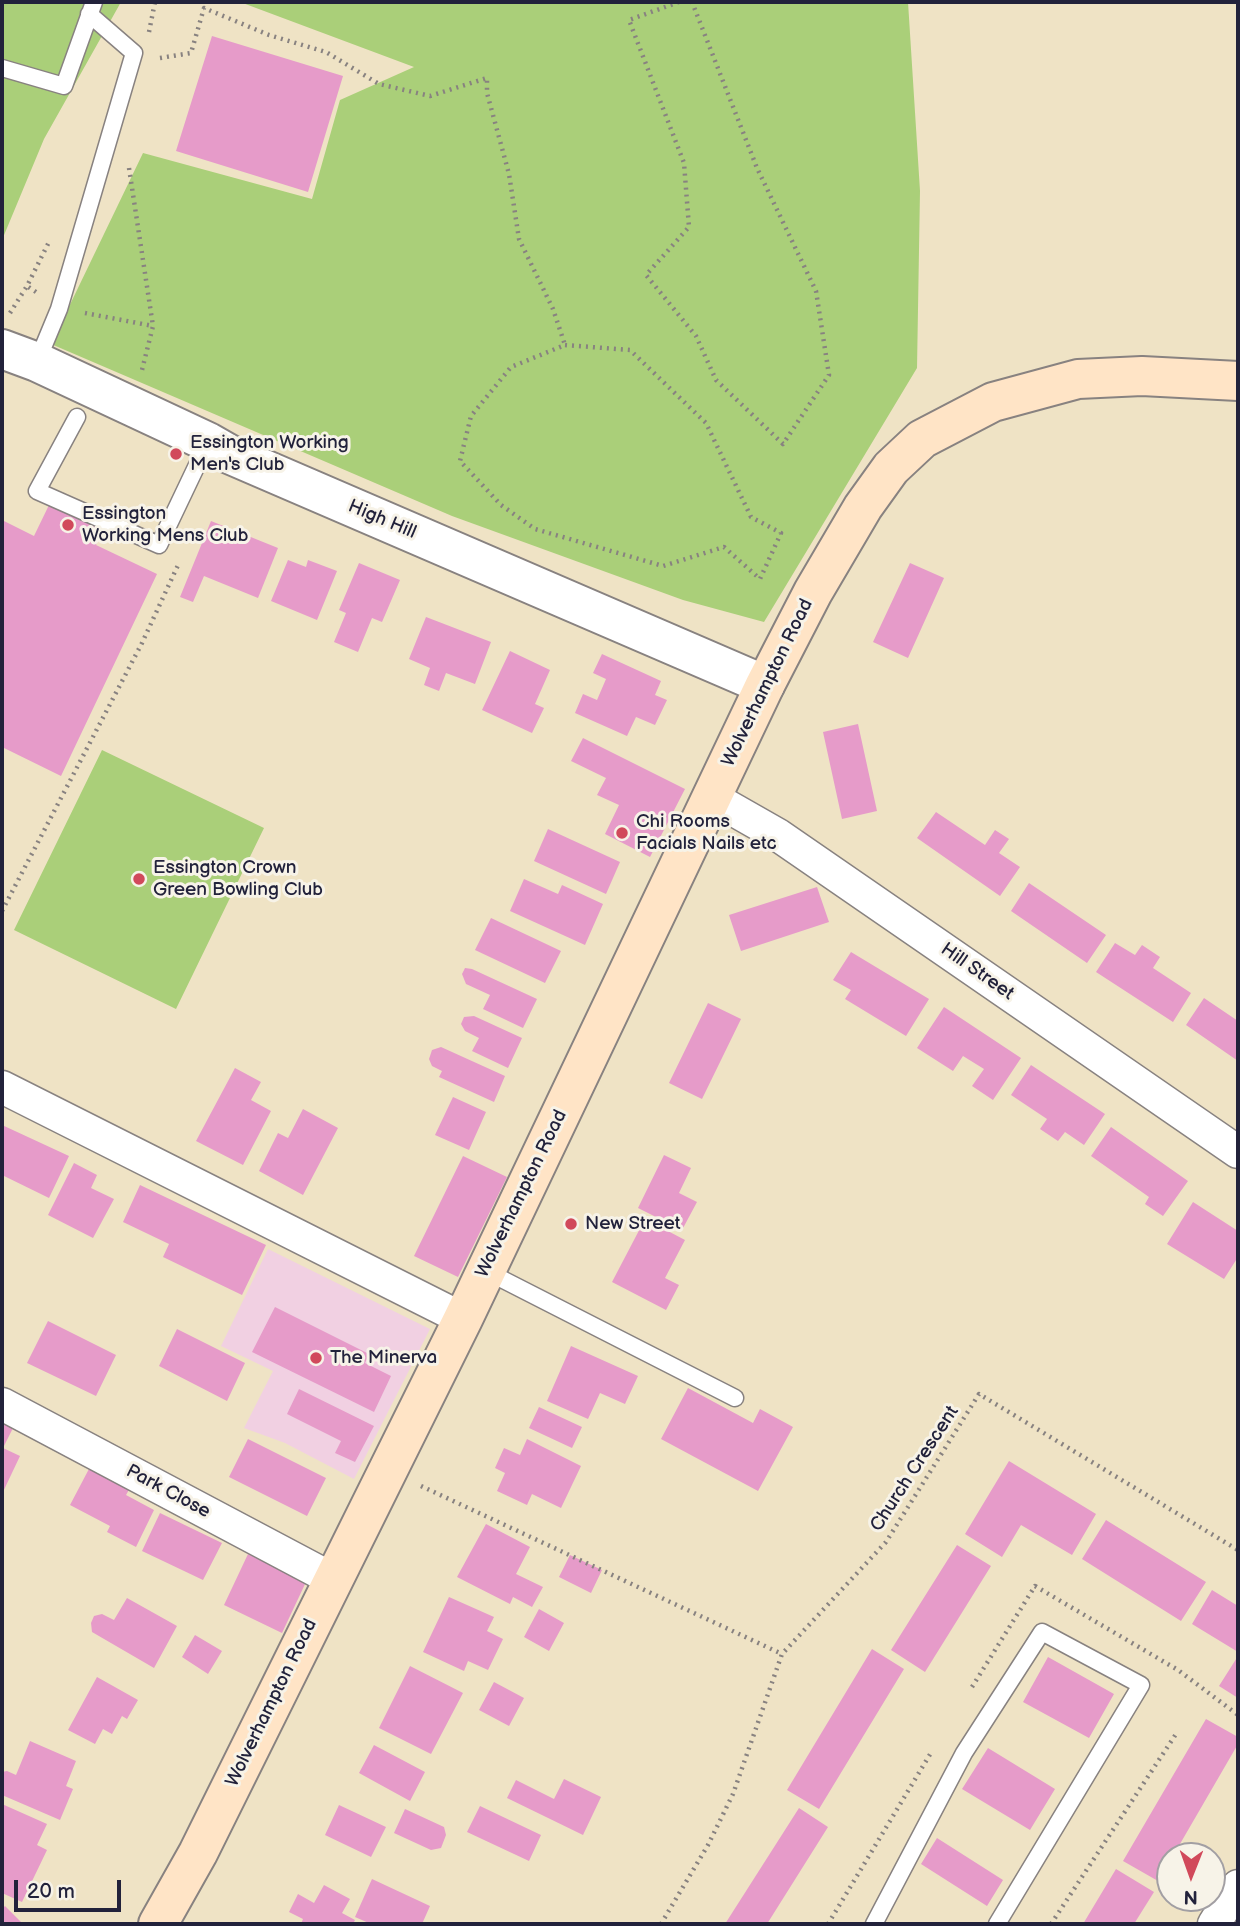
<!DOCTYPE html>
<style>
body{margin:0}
#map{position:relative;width:1240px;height:1926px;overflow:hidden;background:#efe3c5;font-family:"Balsamiq Sans",sans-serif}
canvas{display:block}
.frame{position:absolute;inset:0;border:4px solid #22223b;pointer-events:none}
.north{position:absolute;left:1156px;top:1842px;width:70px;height:70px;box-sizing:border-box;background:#f7f3e8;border:2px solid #a29fa3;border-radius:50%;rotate:181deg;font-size:19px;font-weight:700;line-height:28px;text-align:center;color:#22223b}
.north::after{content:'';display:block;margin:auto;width:24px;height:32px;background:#d1495b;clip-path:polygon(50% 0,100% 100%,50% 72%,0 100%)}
.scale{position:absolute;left:14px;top:1880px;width:107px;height:32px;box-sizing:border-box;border:4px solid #22223b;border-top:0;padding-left:9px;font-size:21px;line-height:24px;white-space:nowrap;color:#22223b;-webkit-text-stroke:5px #f7f3e8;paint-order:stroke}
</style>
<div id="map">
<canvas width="1240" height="1926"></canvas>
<div class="frame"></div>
<div class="north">N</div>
<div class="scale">20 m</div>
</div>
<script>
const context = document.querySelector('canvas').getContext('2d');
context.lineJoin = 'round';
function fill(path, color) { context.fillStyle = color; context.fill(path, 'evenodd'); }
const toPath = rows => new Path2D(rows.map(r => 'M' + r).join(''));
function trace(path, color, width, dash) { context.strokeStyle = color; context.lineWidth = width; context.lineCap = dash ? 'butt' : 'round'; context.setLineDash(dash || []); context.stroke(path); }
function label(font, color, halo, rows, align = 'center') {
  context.font = font + ' "Balsamiq Sans",sans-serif'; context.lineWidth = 6; context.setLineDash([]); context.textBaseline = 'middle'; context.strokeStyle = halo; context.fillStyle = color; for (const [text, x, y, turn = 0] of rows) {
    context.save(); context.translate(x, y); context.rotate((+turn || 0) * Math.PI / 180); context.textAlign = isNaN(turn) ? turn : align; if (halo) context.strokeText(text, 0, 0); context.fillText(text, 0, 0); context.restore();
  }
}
const built = toPath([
 [268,1249,430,1329,354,1479,285,1443,244,1428,273,1371,221,1346]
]);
const green = toPath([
 [2,2,121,2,44,139,2,240],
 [240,2,908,2,920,191,917,368,764,622,683,600,452,516,51,344,143,153,312,199,340,100,414,67],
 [102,750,264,828,176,1009,14,930]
]);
const building = toPath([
 [212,36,343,76,308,192,176,151],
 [49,505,103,530,96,545,157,574,61,776,2,747,2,520,34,536],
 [211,521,278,548,258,598,204,576,193,602,180,597],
 [288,560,306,567,308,560,337,571,317,620,271,601],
 [359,563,400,580,382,622,372,618,358,652,334,642,346,613,339,610],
 [910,563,944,578,908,658,873,642],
 [426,617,491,642,475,684,446,673,439,691,424,685,430,668,409,659],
 [510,651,550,670,535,704,544,708,532,733,482,710],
 [602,654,661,681,655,695,667,700,655,725,636,717,627,736,575,713,583,694,597,700,606,679,593,673],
 [858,724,877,811,842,819,823,732],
 [583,738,685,789,650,857,605,834,619,805,597,795,606,778,571,761],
 [936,812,985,845,995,830,1009,839,999,853,1020,867,1000,896,917,838],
 [548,829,620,862,606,894,534,861],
 [524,879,558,894,562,885,603,904,585,945,510,911],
 [1029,883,1106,935,1087,963,1011,911],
 [817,887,829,922,741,951,729,915],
 [491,918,561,951,545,983,475,950],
 [1115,943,1135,955,1142,945,1160,957,1153,968,1191,993,1173,1022,1096,972],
 [851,952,929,999,906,1036,845,999,851,990,833,980],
 [465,968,472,969,537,999,523,1028,483,1009,490,995,466,984,462,974],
 [1204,998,1238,1021,1238,1061,1186,1025],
 [708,1003,741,1019,702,1099,669,1083],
 [944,1007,1021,1058,993,1100,972,1086,984,1069,963,1056,953,1071,917,1048],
 [474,1016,522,1038,508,1068,472,1051,479,1038,465,1031,461,1024,464,1017],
 [441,1047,505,1076,494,1102,439,1077,442,1071,432,1066,429,1059,432,1050],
 [1031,1065,1105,1114,1084,1145,1065,1132,1058,1141,1040,1129,1047,1119,1011,1095],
 [235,1068,261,1082,251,1100,271,1111,243,1165,196,1141],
 [453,1097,486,1112,469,1150,435,1135],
 [303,1109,338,1128,303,1195,259,1171,278,1133,288,1138],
 [2,1125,69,1156,49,1198,2,1175],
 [1111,1127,1188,1181,1163,1216,1145,1204,1149,1197,1091,1156],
 [664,1155,691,1168,679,1193,697,1202,682,1230,638,1208],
 [463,1156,507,1177,458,1277,414,1256],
 [74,1163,97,1175,91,1188,114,1199,93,1238,48,1215],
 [140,1185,266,1245,242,1295,163,1257,169,1244,123,1222],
 [1193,1202,1238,1231,1238,1257,1224,1279,1167,1244],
 [645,1219,685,1240,665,1278,679,1285,666,1310,612,1282],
 [275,1307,369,1354,365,1363,391,1376,374,1412,252,1352],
 [48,1321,116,1355,96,1396,27,1363],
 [177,1329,245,1363,227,1401,159,1366],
 [571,1346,638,1376,625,1404,600,1393,588,1419,547,1401],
 [688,1388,753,1423,760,1409,793,1427,758,1491,661,1439],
 [299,1389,374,1426,355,1462,335,1453,341,1441,287,1414],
 [539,1407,582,1427,572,1448,529,1428],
 [2,1423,13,1428,3,1448,20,1456,2,1494],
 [248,1439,326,1478,307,1516,229,1477],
 [527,1439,581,1466,561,1508,532,1494,527,1505,497,1491,505,1473,495,1468,504,1448,520,1455],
 [1009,1461,1096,1514,1072,1555,1021,1525,1002,1557,965,1534],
 [90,1467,130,1488,126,1495,154,1510,136,1547,107,1532,110,1526,70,1505],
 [160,1513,222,1543,203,1580,142,1551],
 [1106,1520,1206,1582,1181,1621,1082,1559],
 [486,1524,530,1547,516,1574,543,1587,532,1607,513,1597,510,1604,457,1577],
 [957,1545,991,1566,925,1672,891,1650],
 [248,1554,306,1582,282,1633,224,1605],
 [570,1555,602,1570,591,1593,559,1577],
 [1212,1590,1238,1606,1238,1652,1192,1624],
 [449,1597,494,1617,487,1631,503,1639,488,1670,468,1661,464,1671,423,1652],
 [127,1598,177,1626,154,1668,92,1632,91,1623,94,1616,102,1614,114,1620],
 [539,1609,564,1623,549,1651,524,1637],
 [195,1635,222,1651,208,1674,182,1657],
 [872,1649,904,1669,819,1809,787,1790],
 [1238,1656,1238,1698,1219,1686],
 [1048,1657,1114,1694,1089,1738,1023,1702],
 [410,1666,463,1693,431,1754,379,1728],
 [97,1677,138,1700,127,1719,122,1716,112,1734,103,1729,95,1744,68,1730],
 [494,1682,524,1698,509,1726,479,1710],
 [1206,1719,1238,1737,1238,1744,1173,1856,1170,1856,1170,1861,1158,1881,1123,1861],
 [30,1741,76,1761,66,1786,73,1789,60,1820,2,1795,2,1772,7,1771,16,1775],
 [374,1745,425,1772,410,1801,359,1773],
 [988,1748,1055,1789,1030,1830,962,1789],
 [564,1779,601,1797,583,1835,507,1798,516,1780,554,1799],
 [2,1804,47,1824,37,1845,47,1850,22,1902,2,1893],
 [339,1805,386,1827,371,1857,325,1835],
 [480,1806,541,1835,529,1861,467,1832],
 [799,1808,828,1827,767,1924,725,1924],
 [405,1809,444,1827,446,1835,441,1848,431,1850,394,1833],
 [937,1838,1003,1880,987,1906,921,1864],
 [1116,1869,1154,1892,1134,1924,1083,1924],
 [372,1879,430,1906,422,1924,371,1924,355,1917],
 [324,1885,350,1899,342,1913,355,1920,353,1924,301,1924,303,1919,289,1912,298,1894,314,1903],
 [5,1906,23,1924,2,1924,2,1909]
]);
const path = toPath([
 [679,2,629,20,684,163,689,227,646,275,696,336,716,380,783,444,829,375,816,291,757,168,692,2],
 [149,32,155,2],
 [160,58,191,53,204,8,269,35,326,52,379,84,430,96,487,78,487,93,509,174,519,239,553,309,565,345],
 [129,168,153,326,142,370],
 [36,292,27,286,49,242],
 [10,313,27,286],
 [85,313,153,326],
 [565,345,630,350,706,423,751,517,781,533,760,579,724,547,663,566,535,529,501,505,460,461,471,416,511,367,565,345],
 [2,911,142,643,179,563],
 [421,1486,782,1654],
 [972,1687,1035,1586,1178,1670,1238,1715],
 [661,1924,708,1845,733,1794,782,1654,886,1542,979,1394,1238,1550],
 [828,1924,932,1751],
 [1051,1924,1176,1734]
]);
const service = toPath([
 [2,68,64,86,94,2],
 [37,362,59,309,134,53,89,14],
 [77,417,37,491,159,545,208,442],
 [486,1271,735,1398],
 [874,1924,964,1753,1042,1632,1141,1685,997,1924]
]);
const minor = toPath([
 [713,798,778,835,1238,1152],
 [2,1087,463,1319],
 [2,1404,334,1580],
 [1214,1924,1238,1886]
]);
const tertiary = toPath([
 [2,349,37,362,208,442,229,454,765,685]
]);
const secondary = toPath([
 [158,1924,198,1853,463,1319,765,685,813,592,863,507,891,468,922,439,993,402,1078,379,1142,376,1238,381]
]);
const markers = [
 [176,454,7,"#d1495b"],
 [68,525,7,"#d1495b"],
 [622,833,7,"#d1495b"],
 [139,879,7,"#d1495b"],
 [571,1224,7,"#d1495b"],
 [316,1358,7,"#d1495b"]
];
const poiNames = [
 ["Essington Working",190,443],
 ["Men's Club",190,465],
 ["Essington",82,514],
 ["Working Mens Club",82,536],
 ["Chi Rooms",636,822],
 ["Facials Nails etc",636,844],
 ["Essington Crown",153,868],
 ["Green Bowling Club",153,890],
 ["New Street",585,1224],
 ["The Minerva",330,1358]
];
const streetNames = [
 ["High Hill",382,520,23],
 ["Wolverhampton Road",768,683,-64],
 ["Hill Street",977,972,35],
 ["Wolverhampton Road",522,1194,-64],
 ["Church Crescent",915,1469,-57],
 ["Park Close",168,1492,28],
 ["Wolverhampton Road",272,1703,-64]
];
fill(built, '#f1d0e2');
fill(green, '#aacf79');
fill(building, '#e69bc9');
trace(service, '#888280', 19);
trace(minor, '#888280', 35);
trace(tertiary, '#888280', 42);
trace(secondary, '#888280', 42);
trace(path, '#888280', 4.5, [2, 5]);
trace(service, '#fff', 16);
trace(minor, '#fff', 32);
trace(tertiary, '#fff', 38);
trace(secondary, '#ffe4c6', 38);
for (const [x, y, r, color] of markers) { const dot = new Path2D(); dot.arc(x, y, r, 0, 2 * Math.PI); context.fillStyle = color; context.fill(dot); trace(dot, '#f7f3e8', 2.5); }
label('19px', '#22223b', '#f7f3e8', poiNames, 'left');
label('19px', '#22223b', '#f7f3e8', streetNames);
</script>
